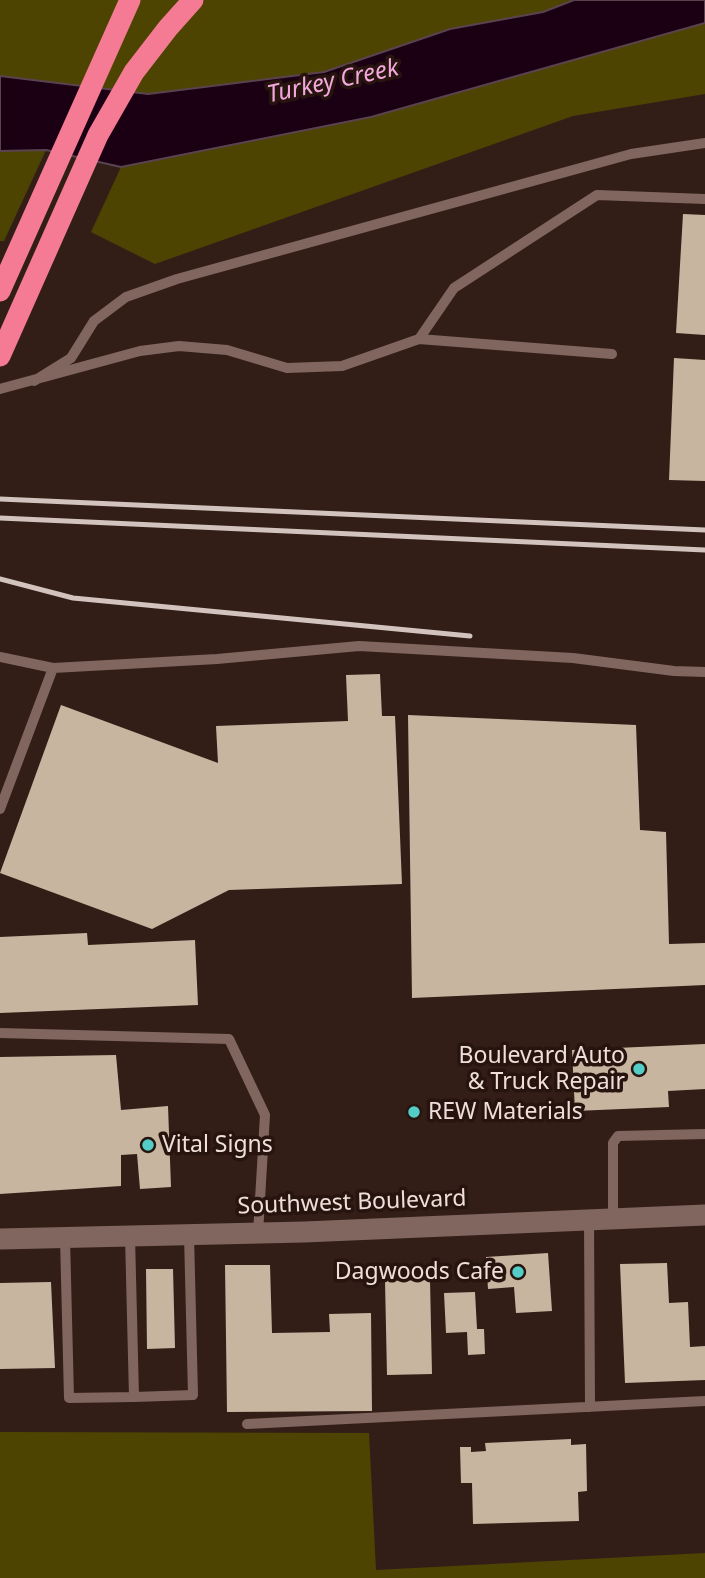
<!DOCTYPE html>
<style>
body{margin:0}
canvas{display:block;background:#321e17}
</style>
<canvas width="705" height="1578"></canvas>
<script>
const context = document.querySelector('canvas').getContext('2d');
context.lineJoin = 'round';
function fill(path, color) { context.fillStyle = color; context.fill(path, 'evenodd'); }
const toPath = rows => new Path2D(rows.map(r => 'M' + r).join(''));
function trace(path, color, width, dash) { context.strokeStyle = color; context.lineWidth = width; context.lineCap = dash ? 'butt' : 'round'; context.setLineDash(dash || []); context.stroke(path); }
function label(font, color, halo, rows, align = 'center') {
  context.font = font + ' "Noto Sans",sans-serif'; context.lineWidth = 7; context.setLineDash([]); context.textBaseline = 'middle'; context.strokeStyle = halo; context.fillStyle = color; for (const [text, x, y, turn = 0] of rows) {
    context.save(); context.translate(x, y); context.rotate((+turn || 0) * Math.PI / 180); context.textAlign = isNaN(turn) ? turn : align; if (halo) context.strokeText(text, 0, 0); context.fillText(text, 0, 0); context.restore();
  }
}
const green = toPath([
 [0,0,574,0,543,12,450,29,324,72,148,94,0,76],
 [705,23,705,94,573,116,155,264,91,232,121,167,371,117],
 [46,150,4,241,0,241,0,151],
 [0,1432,369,1433,376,1570,705,1553,705,1578,0,1578]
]);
const water = toPath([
 [574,0,705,0,705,23,371,117,121,167,46,150,0,151,0,76,148,94,324,72,450,29,543,12,574,0]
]);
const building = toPath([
 [683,214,705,215,705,335,676,333],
 [674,358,705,360,705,481,669,480],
 [380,674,382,716,395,716,402,884,229,890,152,929,0,873,61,705,218,763,216,726,348,721,346,675],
 [408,715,636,725,640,830,666,832,669,944,705,943,705,985,412,998],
 [87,933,88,945,195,940,198,1005,0,1013,0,937],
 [705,1044,705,1089,668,1091,669,1107,575,1111,572,1050],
 [116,1055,121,1110,168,1106,171,1187,140,1189,137,1154,121,1155,121,1186,0,1194,0,1057],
 [548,1253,552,1311,516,1313,514,1287,488,1289,486,1257],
 [667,1263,669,1303,688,1302,690,1347,705,1346,705,1380,625,1383,620,1264],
 [225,1265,270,1265,272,1333,330,1332,329,1314,371,1313,372,1411,227,1412],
 [146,1269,173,1269,175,1348,147,1349],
 [430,1280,432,1374,387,1375,385,1281],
 [51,1282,55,1368,0,1369,0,1283],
 [475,1292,477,1329,484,1329,485,1354,468,1355,467,1332,446,1333,444,1293],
 [571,1439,571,1445,586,1444,587,1491,578,1492,579,1521,473,1524,472,1483,461,1483,460,1447,471,1447,471,1452,486,1451,485,1443]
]);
const lane = toPath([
 [419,339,454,288,597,195,705,199],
 [34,381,71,358,94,321,126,297,177,279,631,154,705,143],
 [0,389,140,351,179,346,227,350,287,368,342,366,419,339,612,354],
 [0,657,53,668,217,659,359,646,573,658,674,671,705,672],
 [0,809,53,668],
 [0,1033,229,1039,265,1115,258,1233],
 [613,1219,613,1143,618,1136,705,1134],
 [589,1220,590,1407],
 [65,1238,69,1398,134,1397,130,1236],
 [134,1397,193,1395,189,1235],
 [247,1424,705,1401]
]);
const secondary = toPath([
 [0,1239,304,1232,705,1215]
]);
const highway = toPath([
 [0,291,130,0],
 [0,356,98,135,134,72,168,28,193,0]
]);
const rail = toPath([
 [0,499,705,530],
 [0,518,705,550],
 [0,579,73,598,470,636]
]);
const markers = [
 [639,1069,7,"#54cdc7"],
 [414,1112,7,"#54cdc7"],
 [148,1145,7,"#54cdc7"],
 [518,1272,7,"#54cdc7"]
];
const poiNames = [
 ["Boulevard Auto",625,1056],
 ["& Truck Repair",625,1082],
 ["REW Materials",428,1112,"left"],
 ["Vital Signs",162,1145,"left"],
 ["Dagwoods Cafe",504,1272]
];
const streetNames = [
 ["Southwest Boulevard",352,1203,-2]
];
const waterNames = [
 ["Turkey Creek",333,82,-12]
];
fill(green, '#4e4402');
fill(water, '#1b0014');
trace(water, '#5a434f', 2);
fill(building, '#c7b5a0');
trace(lane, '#80665e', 10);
trace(secondary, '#80665e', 21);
trace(highway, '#f57b94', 21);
trace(rail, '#d3c3be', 5);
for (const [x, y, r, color] of markers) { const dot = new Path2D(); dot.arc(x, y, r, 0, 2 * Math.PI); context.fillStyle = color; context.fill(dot); trace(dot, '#28140e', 2.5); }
label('23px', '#eedfda', '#28140e', poiNames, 'right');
label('23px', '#eedfda', '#28140e', streetNames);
label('italic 24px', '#f2a8dc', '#28140e', waterNames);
</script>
